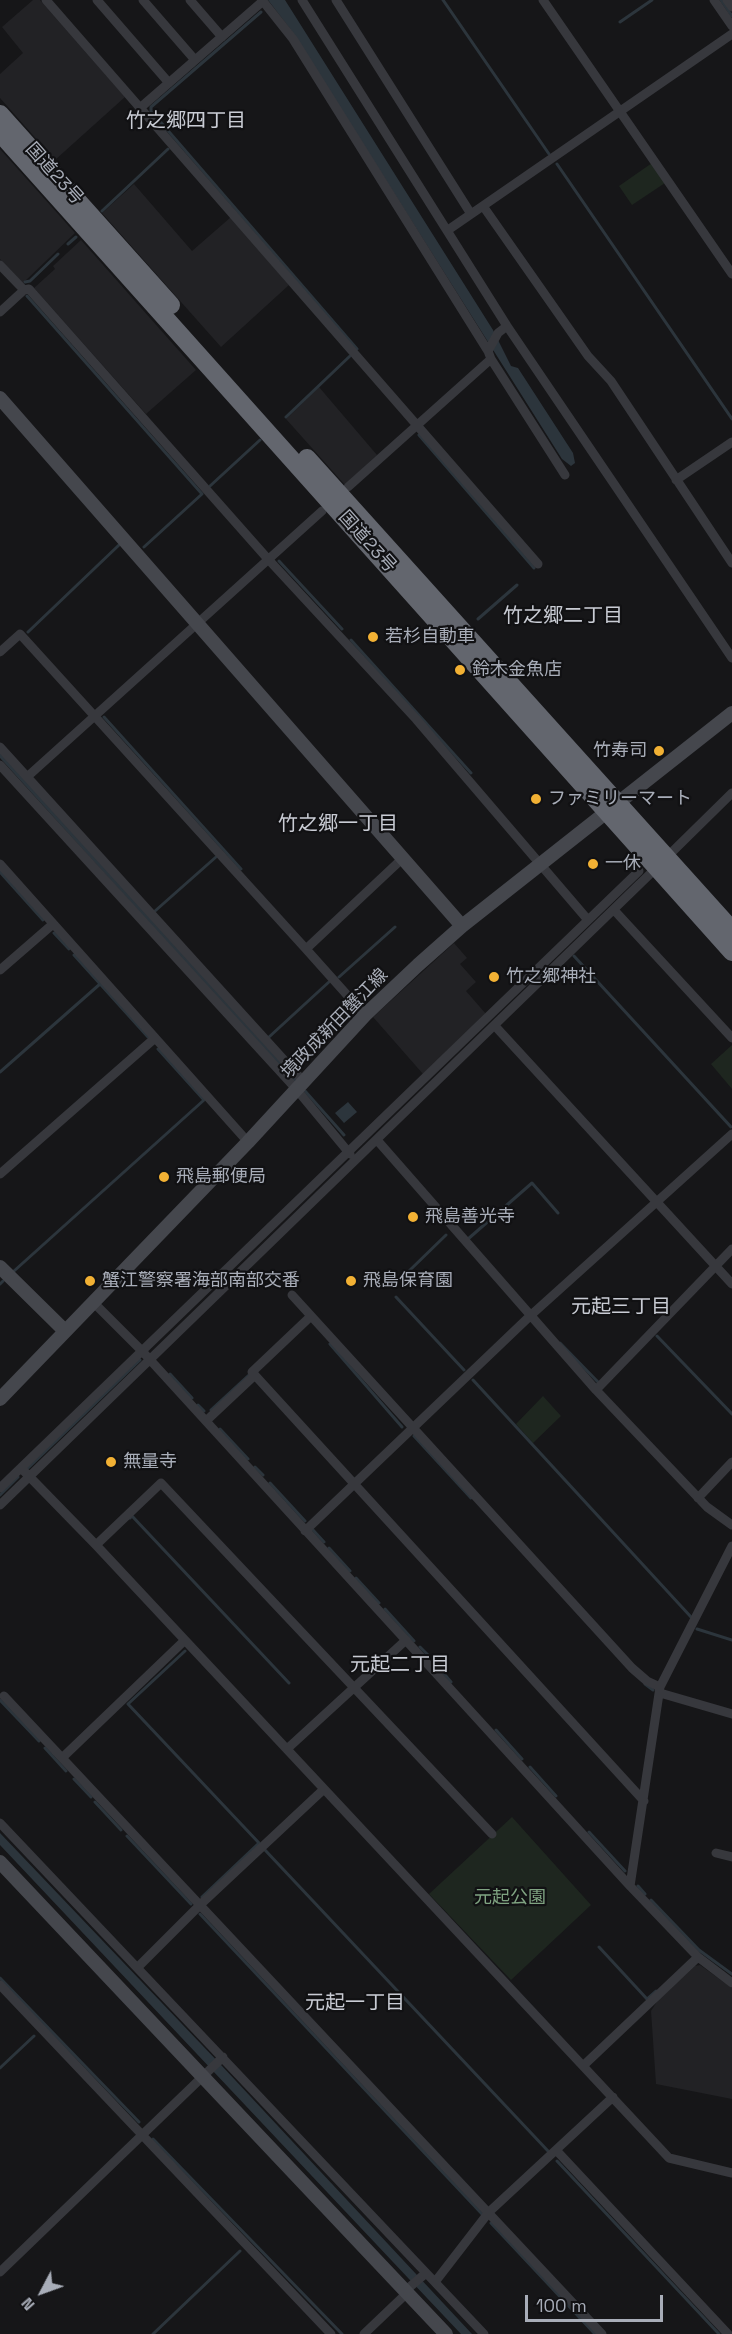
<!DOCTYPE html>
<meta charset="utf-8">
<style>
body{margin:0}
#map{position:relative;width:732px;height:2334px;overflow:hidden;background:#161618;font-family:"Space Grotesk",sans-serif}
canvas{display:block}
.north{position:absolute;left:12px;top:2262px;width:60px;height:60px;-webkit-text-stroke:4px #111113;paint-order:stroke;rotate:229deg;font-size:16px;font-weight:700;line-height:24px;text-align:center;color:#a8adb8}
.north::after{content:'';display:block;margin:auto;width:21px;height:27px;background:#a8adb8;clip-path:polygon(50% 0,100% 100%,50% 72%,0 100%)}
.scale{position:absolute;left:525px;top:2295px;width:138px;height:27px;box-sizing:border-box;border:3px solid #a8adb8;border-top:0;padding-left:8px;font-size:18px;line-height:21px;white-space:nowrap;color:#a8adb8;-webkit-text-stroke:4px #111113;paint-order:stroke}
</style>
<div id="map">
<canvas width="732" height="2334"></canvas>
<div class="north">N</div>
<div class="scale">100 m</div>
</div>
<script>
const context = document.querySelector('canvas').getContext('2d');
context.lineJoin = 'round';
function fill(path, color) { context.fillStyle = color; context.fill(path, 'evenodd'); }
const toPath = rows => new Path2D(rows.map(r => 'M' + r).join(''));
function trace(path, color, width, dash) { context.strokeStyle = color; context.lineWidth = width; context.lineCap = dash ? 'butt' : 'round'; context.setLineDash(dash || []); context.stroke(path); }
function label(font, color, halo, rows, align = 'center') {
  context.font = font + ' "Space Grotesk","Noto Sans JP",sans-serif'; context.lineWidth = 4.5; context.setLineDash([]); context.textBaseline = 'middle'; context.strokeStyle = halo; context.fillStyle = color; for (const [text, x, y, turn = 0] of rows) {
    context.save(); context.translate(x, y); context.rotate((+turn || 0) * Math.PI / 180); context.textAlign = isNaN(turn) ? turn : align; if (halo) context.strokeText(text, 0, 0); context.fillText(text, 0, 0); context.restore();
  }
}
const built = toPath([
 [33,0,40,0,125,97,55,160,0,98,0,74,23,53,2,27],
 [0,149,75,233,23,283,0,259],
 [134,184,192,251,231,217,289,285,221,347,102,213],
 [81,240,196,370,146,414,34,288,55,269,53,266],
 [319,387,377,455,345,485,286,419],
 [454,943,467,958,460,964,476,982,466,991,486,1014,423,1074,373,1017],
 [700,1965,732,1988,732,2099,656,2084,651,2011,658,2000,695,1966]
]);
const green = toPath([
 [652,163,665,183,632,205,619,186],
 [732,1045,732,1089,711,1064],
 [543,1396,561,1416,533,1443,516,1424],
 [512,1817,591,1905,511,1980,429,1894]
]);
const water = toPath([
 [268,0,285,0,493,330,511,366,518,368,573,453,575,463,571,466,562,459,291,30],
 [0,752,297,1079,294,1083,0,758],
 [348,1102,357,1112,344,1123,335,1113],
 [0,1833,222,2066,472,2334,461,2334,409,2279,0,1845]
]);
const stream = toPath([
 [443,0,549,154],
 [721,0,732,16],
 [261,12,151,107,151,111,357,349],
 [620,22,652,0],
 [557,164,732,419],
 [102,211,168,149],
 [68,244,76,237],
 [25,282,30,281,58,254],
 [27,296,202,494,144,547],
 [286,417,350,356],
 [419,435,534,568],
 [210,486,260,440],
 [279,561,342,629],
 [478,619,517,585],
 [28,632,119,545],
 [351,640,471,773],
 [104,717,241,869],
 [0,872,43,920],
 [155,911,216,857],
 [54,933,69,949],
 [74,955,148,1037],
 [574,956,731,1127],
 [339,977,395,927],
 [269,1037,330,981],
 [0,1072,100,984],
 [305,1091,344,1135],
 [468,1239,532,1183,558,1213],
 [14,1271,204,1100,158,1049],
 [409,1271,446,1235],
 [0,1284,3,1281],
 [396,1297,464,1370],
 [657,1336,732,1414],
 [560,1343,598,1382],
 [330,1344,402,1427],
 [170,1374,192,1398],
 [473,1380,691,1617],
 [198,1405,204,1411],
 [211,1410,249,1375],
 [220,1429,248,1459],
 [414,1436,471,1498],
 [255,1467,263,1475],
 [28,1468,140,1360],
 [270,1483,305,1521],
 [0,1495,18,1477],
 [130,1518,132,1516,289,1683],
 [313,1530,324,1542],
 [329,1548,350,1571],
 [356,1578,379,1603],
 [385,1609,414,1641],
 [697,1629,732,1640],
 [420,1647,428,1655],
 [185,1651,128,1704,259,1843,202,1897],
 [440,1669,451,1682],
 [645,1684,653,1690],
 [0,1700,39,1741],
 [496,1730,522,1759],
 [45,1748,66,1771],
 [530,1767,556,1796],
 [74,1779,91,1797],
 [95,1802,121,1830],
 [589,1832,625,1871],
 [127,1836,191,1904],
 [265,1850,548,2151],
 [638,1886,645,1894],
 [651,1900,699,1950,732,1974],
 [200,1914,482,2214],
 [599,1947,647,1999,656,1991],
 [0,1978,139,2122],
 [0,2068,34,2036],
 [153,2139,342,2334],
 [557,2161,719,2334],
 [491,2223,595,2334],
 [153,2334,240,2251]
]);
const street = toPath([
 [46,0,538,564],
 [97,0,169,83],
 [143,0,195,60],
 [190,0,222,37],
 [262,0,293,39,488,351],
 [302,0,507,326,732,658],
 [336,0,471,214],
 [543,0,732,274],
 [714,0,732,26],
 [727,0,732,7],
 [140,108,263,1],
 [483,206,588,356,611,381,732,563],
 [448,230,732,34],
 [0,265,24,290],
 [0,312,24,290,29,289,267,558,416,719,588,920],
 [491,359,565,475],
 [676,480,732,442],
 [348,487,491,359,488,351,498,333,507,326],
 [0,652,20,634,306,949,404,857],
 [0,747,304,1082],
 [0,765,297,1090,350,1154],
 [27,777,322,511],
 [672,852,732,793],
 [0,864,248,1142],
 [614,910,732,1038],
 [306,949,365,1015],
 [0,970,53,924],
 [495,1026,732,1284],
 [377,1140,596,1390,707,1507,732,1525],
 [0,1174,155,1038],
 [292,1295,632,1668,647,1681,660,1687],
 [93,1302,142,1351,630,1886,698,1957,732,1983],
 [311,1316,252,1372,644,1801],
 [596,1390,732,1249],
 [206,1421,255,1375],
 [21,1468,96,1545,669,2158,732,2173],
 [0,1488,639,871],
 [698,1498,732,1462],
 [0,1505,651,873],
 [305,1531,530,1316,732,1134],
 [96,1545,161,1483,492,1834],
 [660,1693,732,1714],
 [4,1696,602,2334],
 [287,1749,406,1640],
 [62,1758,185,1640],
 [0,1823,484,2334],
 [716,1853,732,1857],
 [630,1886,660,1687,732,1546],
 [138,1967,200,1905,324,1789],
 [0,1985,331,2334],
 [584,2065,698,1957],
 [556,2150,728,2334],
 [0,2272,223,2057],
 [435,2282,489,2212,613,2097],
 [405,2291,426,2273],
 [364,2334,407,2293]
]);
const secondary = toPath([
 [0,398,462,926],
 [0,1267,65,1331],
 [0,1399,248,1142,365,1015,418,965,462,926,732,713],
 [0,1862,446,2334]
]);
const highway = toPath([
 [0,114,171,305],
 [0,133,732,952],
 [307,458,732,930]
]);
const markers = [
 [373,637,6,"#f2b134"],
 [460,670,6,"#f2b134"],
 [659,751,6,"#f2b134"],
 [536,799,6,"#f2b134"],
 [593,864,6,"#f2b134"],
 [494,977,6,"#f2b134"],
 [164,1177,6,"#f2b134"],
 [413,1217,6,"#f2b134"],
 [90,1281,6,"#f2b134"],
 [351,1281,6,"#f2b134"],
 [111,1462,6,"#f2b134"]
];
const streetNames = [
 ["国道23号",54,174,48],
 ["国道23号",367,542,48],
 ["境政成新田蟹江線",335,1024,-46]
];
const poiNames = [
 ["若杉自動車",385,637],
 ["鈴木金魚店",472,670],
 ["竹寿司",647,751,"right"],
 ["ファミリーマート",548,799],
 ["一休",605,864],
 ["竹之郷神社",506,977],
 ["飛島郵便局",176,1177],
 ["飛島善光寺",425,1217],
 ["蟹江警察署海部南部交番",102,1281],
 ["飛島保育園",363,1281],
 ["無量寺",123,1462]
];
const parkNames = [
 ["元起公園",510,1898]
];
const neighbourhoodNames = [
 ["竹之郷四丁目",186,122],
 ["竹之郷二丁目",563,617],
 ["竹之郷一丁目",338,825],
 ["元起三丁目",621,1308],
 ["元起二丁目",400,1666],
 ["元起一丁目",355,2004]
];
fill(built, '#222225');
fill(green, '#1e261f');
fill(water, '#2c353c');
trace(stream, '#2c353c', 3);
trace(street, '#37383d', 9);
trace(secondary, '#45474d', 14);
trace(highway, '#63666e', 18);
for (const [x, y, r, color] of markers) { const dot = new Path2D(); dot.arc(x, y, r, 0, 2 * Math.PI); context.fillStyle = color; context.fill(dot); trace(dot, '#111113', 2); }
label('18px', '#a8adb8', '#111113', streetNames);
label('18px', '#a8adb8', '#111113', poiNames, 'left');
label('18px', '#7fa381', '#111113', parkNames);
label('20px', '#c9ccd4', '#111113', neighbourhoodNames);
</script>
